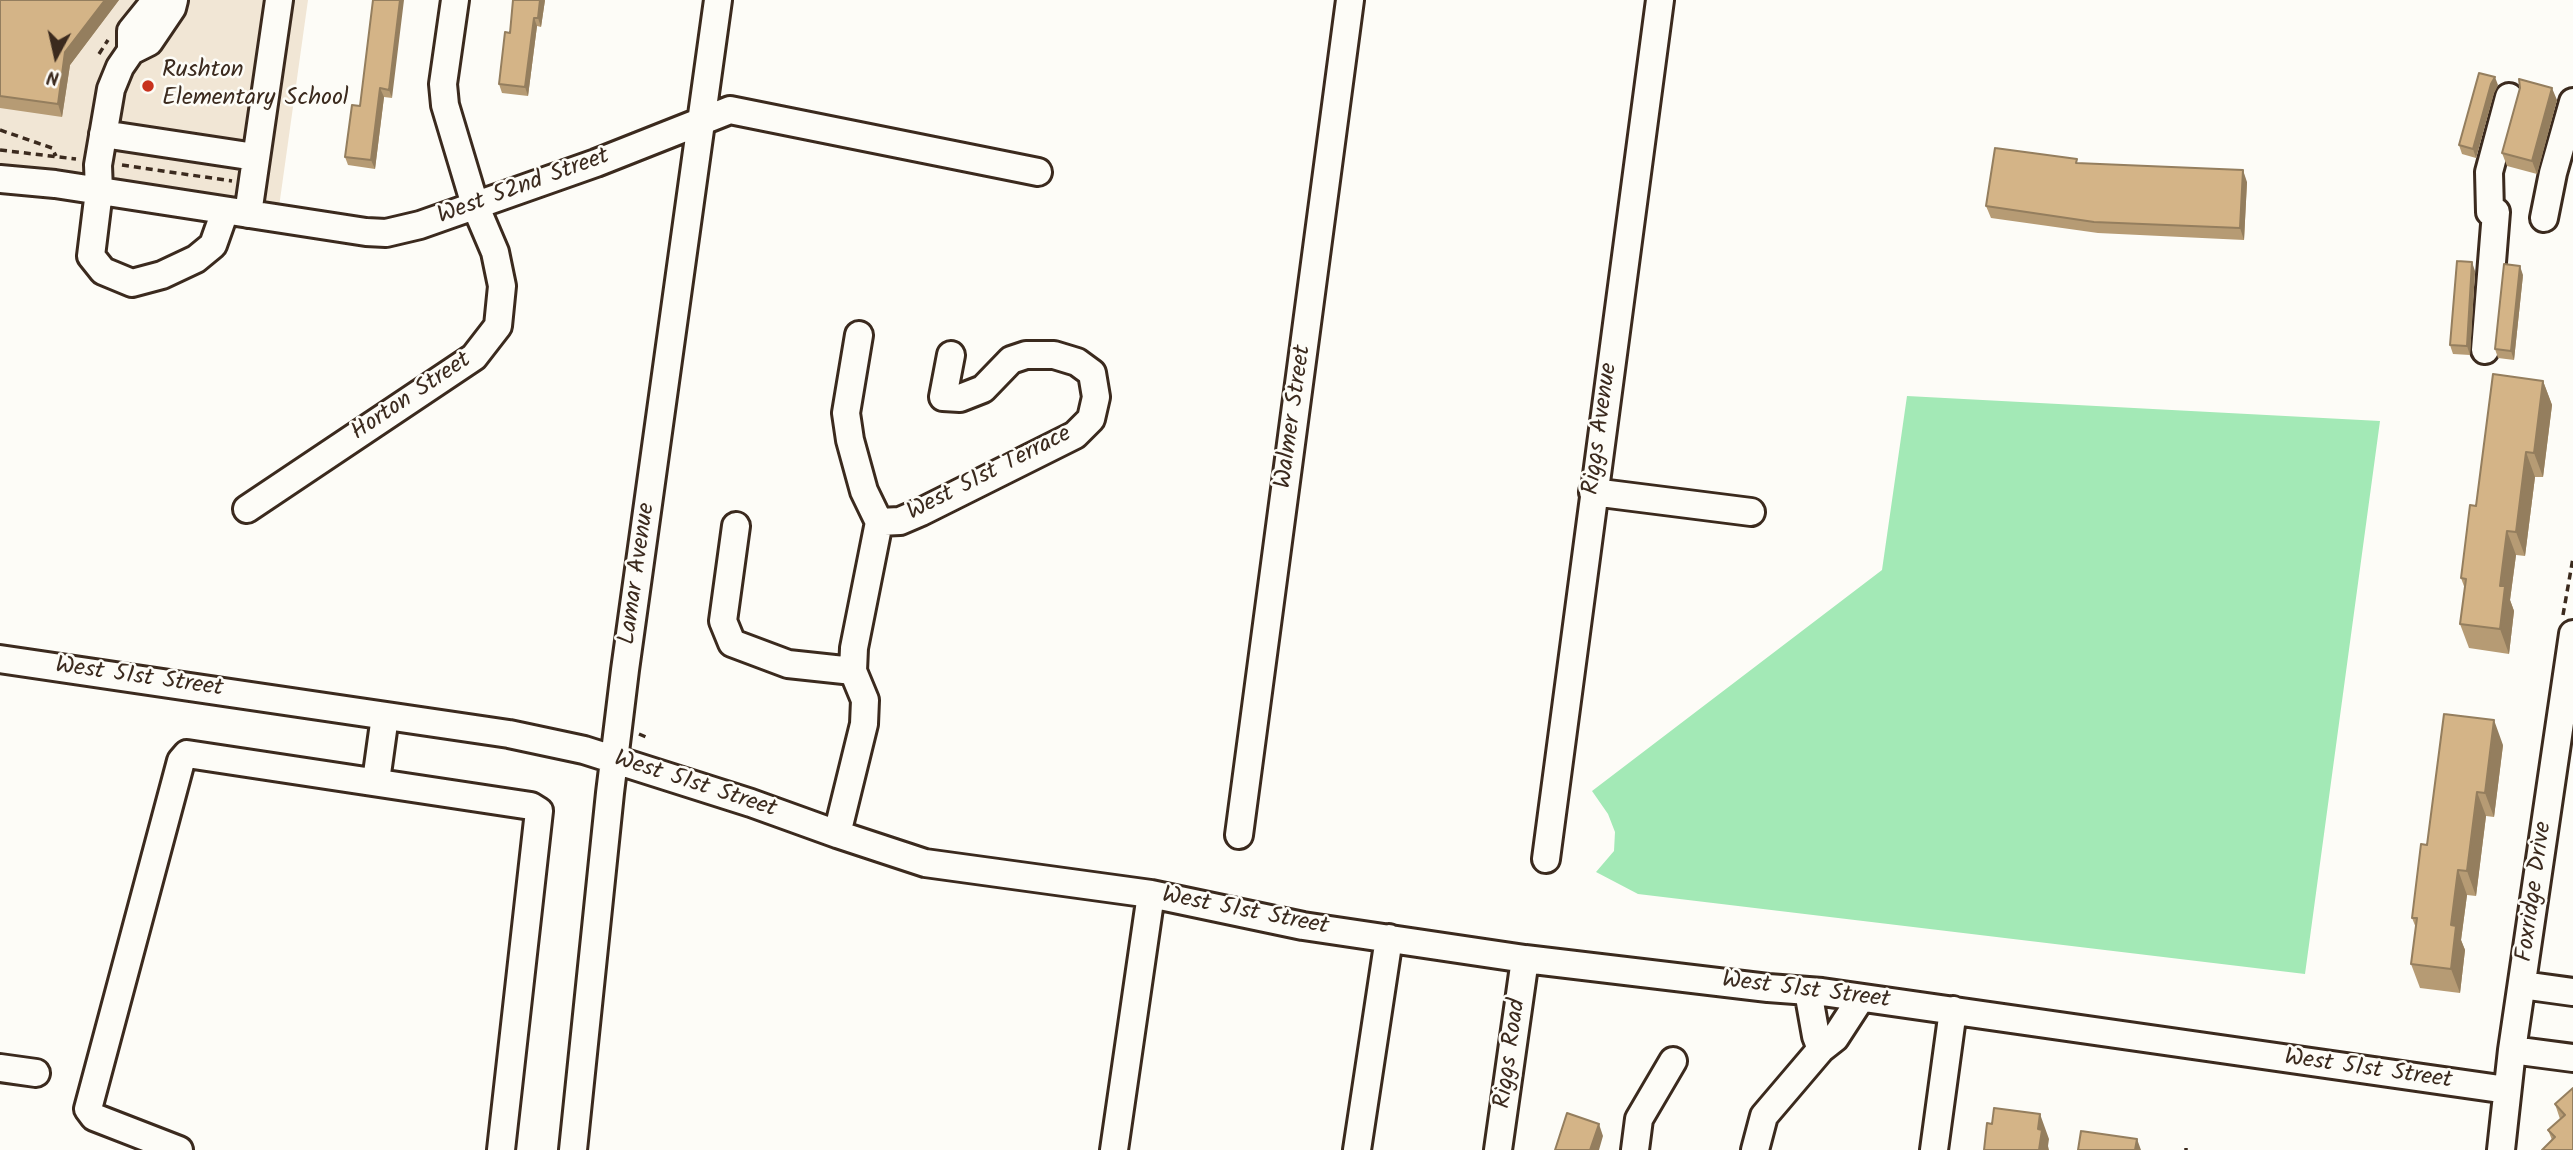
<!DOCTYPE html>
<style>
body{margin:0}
#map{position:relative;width:2573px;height:1150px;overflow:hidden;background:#fdfcf7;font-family:Kalam,sans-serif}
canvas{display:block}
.north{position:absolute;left:21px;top:21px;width:70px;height:70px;-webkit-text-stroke:5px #fdfcf7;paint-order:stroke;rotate:188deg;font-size:19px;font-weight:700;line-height:28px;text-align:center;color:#3b2a1e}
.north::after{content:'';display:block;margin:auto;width:24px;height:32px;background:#3b2a1e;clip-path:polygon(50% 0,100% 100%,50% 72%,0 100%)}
</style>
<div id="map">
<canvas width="2573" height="1150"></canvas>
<div class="north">N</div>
</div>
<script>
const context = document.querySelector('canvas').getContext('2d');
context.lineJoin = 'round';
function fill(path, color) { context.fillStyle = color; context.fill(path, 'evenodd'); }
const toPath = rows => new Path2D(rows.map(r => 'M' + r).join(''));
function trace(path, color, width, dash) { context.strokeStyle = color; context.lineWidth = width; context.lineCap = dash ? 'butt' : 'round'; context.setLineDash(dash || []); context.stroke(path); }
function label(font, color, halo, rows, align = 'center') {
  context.font = font + ' Kalam,sans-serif'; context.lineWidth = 5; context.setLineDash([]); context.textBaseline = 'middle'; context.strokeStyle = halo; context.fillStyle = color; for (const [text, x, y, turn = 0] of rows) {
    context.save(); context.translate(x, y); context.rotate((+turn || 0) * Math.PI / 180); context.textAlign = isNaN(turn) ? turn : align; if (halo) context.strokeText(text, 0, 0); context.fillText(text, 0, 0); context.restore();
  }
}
const built = toPath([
 [0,0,308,0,278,214,0,173]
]);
const green = toPath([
 [1907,396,2380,421,2305,974,1638,894,1596,872,1614,851,1615,832,1608,814,1592,791,1882,570]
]);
const path = toPath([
 [99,54,108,40],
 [0,130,52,148,56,156],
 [0,150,76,159],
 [122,165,232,181],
 [2563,615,2573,558],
 [639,734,646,737,646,741],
 [2186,1148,2186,1150]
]);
const minor = toPath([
 [174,0,172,8,149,42,131,51,120,67,111,89,98,165,99,191,91,256,103,271,132,283,162,275,196,259,213,245,225,211],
 [131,51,131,31,156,0],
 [103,134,255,157],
 [0,179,55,184,366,232,386,233,420,225,596,163,730,110,1038,172],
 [2490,212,2489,172,2509,97],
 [248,214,279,0],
 [2544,218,2553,173,2573,102],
 [2485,350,2496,212],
 [1593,492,1751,512],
 [247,509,474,357,498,326,502,286,495,252,475,205,445,105,443,84,455,0],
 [879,522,900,521,921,512,1075,435,1091,419,1096,397,1092,373,1077,362,1054,355,1026,355,1011,360,983,389,960,398,943,397,951,355],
 [736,526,723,621,732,643,788,664,853,671],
 [0,659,509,734,584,750,751,803,837,834,925,863,1151,894,1303,926,1525,959,1768,988,1822,992,2507,1090],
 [376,781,385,716],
 [837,834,864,724,865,700,853,671,854,648,879,522,864,491,850,440,846,413,859,335],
 [1239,835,1350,0],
 [1546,859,1660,0],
 [2522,985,2573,992],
 [1808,991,1816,1036,1821,1049],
 [2512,1050,2573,1058],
 [0,1068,36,1073],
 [179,1150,94,1117,88,1109,181,761,187,754,531,806,539,811,501,1150],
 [573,1150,610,793,625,670,718,0],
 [1114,1150,1151,894],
 [1357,1150,1389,938],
 [1498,1150,1525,959],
 [1635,1150,1639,1119,1673,1061],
 [1755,1150,1764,1116,1821,1049,1835,1038,1861,998],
 [1934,1150,1953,1010],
 [2501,1150,2512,1050,2573,634]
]);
const wall = toPath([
 [0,0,119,0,70,65,62,117,0,108],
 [373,0,392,98,384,97,375,169,348,165,345,157,360,106],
 [545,0,541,27,537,26,528,96,502,93,499,84,510,33],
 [2498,85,2494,93,2476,158,2462,154,2459,145],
 [2520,88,2557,100,2537,174,2507,166,2502,153],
 [2247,182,2244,240,2098,233,1991,218,1986,206],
 [2475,271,2470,355,2453,354,2450,345],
 [2523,275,2514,360,2498,358,2495,349],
 [2543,381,2552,405,2543,477,2535,477,2525,556,2516,555,2510,600,2514,611,2509,654,2469,648,2460,624,2465,589,2461,578,2476,506],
 [2503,745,2494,817,2486,816,2476,896,2467,895,2461,940,2465,950,2460,993,2420,988,2411,964,2416,928,2412,918,2427,845],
 [2573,1088,2573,1150,2552,1140,2548,1130,2560,1119,2555,1104]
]);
const shadedWall = toPath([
 [105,0,119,0,70,65,62,117,58,104,65,52],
 [400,0,404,0,392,98,389,90],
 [540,0,545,0,541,27,538,18],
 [534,18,537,26,528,96,525,87],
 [2495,77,2498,85,2494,93,2476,158,2473,149,2491,84],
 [380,88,384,97,375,169,371,160],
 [2552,88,2557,100,2537,174,2532,161],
 [2243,170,2247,182,2244,240,2240,228],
 [2472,262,2475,271,2470,355,2467,346],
 [2520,266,2523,275,2514,360,2511,351],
 [2543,381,2552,405,2543,477,2534,453],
 [2526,452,2535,477,2525,556,2516,532],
 [2507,531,2516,555,2510,600,2514,611,2509,654,2500,629,2500,586],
 [2494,720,2503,745,2494,817,2485,793],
 [2477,792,2486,816,2476,896,2467,871],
 [2458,870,2467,895,2461,940,2465,950,2460,993,2451,969,2451,925],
 [2040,1114,2049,1139,2048,1146,2049,1150,2039,1150,2038,1129],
 [1599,1124,1603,1136,1599,1150,1590,1150],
 [2137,1139,2141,1150,2135,1150]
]);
const building = toPath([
 [0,0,105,0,65,52,58,104,0,96,0,0],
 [373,0,400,0,389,90,380,88,371,160,345,157,352,105,360,106,373,0],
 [513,0,540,0,538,18,534,18,525,87,499,84,505,32,510,33,513,0],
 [2479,73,2495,77,2491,84,2473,149,2459,145,2479,73],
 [2519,79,2552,88,2532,161,2502,153,2520,88,2519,79],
 [1995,148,2077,159,2076,163,2243,170,2240,228,2094,222,1986,206,1995,148],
 [2457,261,2472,262,2467,346,2450,345,2457,261],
 [2504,264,2520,266,2511,351,2495,349,2504,264],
 [2493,374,2543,381,2534,453,2526,452,2516,532,2507,531,2500,586,2505,586,2500,629,2460,624,2466,579,2461,578,2470,505,2476,506,2493,374],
 [2444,714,2494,720,2485,793,2477,792,2467,871,2458,870,2451,925,2456,926,2451,969,2411,964,2417,918,2412,918,2421,844,2427,845,2444,714],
 [2573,1088,2573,1150,2542,1150,2555,1137,2548,1130,2565,1115,2555,1104,2573,1088],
 [1994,1108,2040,1114,2038,1129,2042,1130,2039,1150,1984,1150,1987,1123,1992,1124,1994,1108],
 [1567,1113,1599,1124,1590,1150,1555,1150,1567,1113],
 [2081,1131,2137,1139,2135,1150,2078,1150,2081,1131]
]);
const markers = [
 [148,86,7,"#c8321e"]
];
const poiNames = [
 ["Rushton",162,72],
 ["Elementary School",162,100]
];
const streetNames = [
 ["West 52nd Street",524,188,-20],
 ["Horton Street",412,398,-34],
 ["Walmer Street",1295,417,-82],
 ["Riggs Avenue",1602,429,-82],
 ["West 51st Terrace",990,475,-27],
 ["Lamar Avenue",639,574,-82],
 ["West 51st Street",139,679,8],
 ["West 51st Street",695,786,18],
 ["Foxridge Drive",2536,892,-82],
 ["West 51st Street",1245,913,11],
 ["West 51st Street",1806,992,7],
 ["Riggs Road",1512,1054,-82],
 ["West 51st Street",2368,1071,8]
];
fill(built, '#f1e6d5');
fill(green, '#a3e9b6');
trace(minor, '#3b2a1e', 32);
trace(path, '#3b2a1e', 3.5, [7, 5]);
trace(minor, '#fdfcf7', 26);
fill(wall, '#b69b74');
fill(shadedWall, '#947e5e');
fill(building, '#d4b487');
trace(building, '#947e5e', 2);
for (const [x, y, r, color] of markers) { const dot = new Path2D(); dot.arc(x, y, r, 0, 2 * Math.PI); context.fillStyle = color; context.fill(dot); trace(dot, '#fdfcf7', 2.5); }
label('24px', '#3b2a1e', '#fdfcf7', poiNames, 'left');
label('24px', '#3b2a1e', '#fdfcf7', streetNames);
</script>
